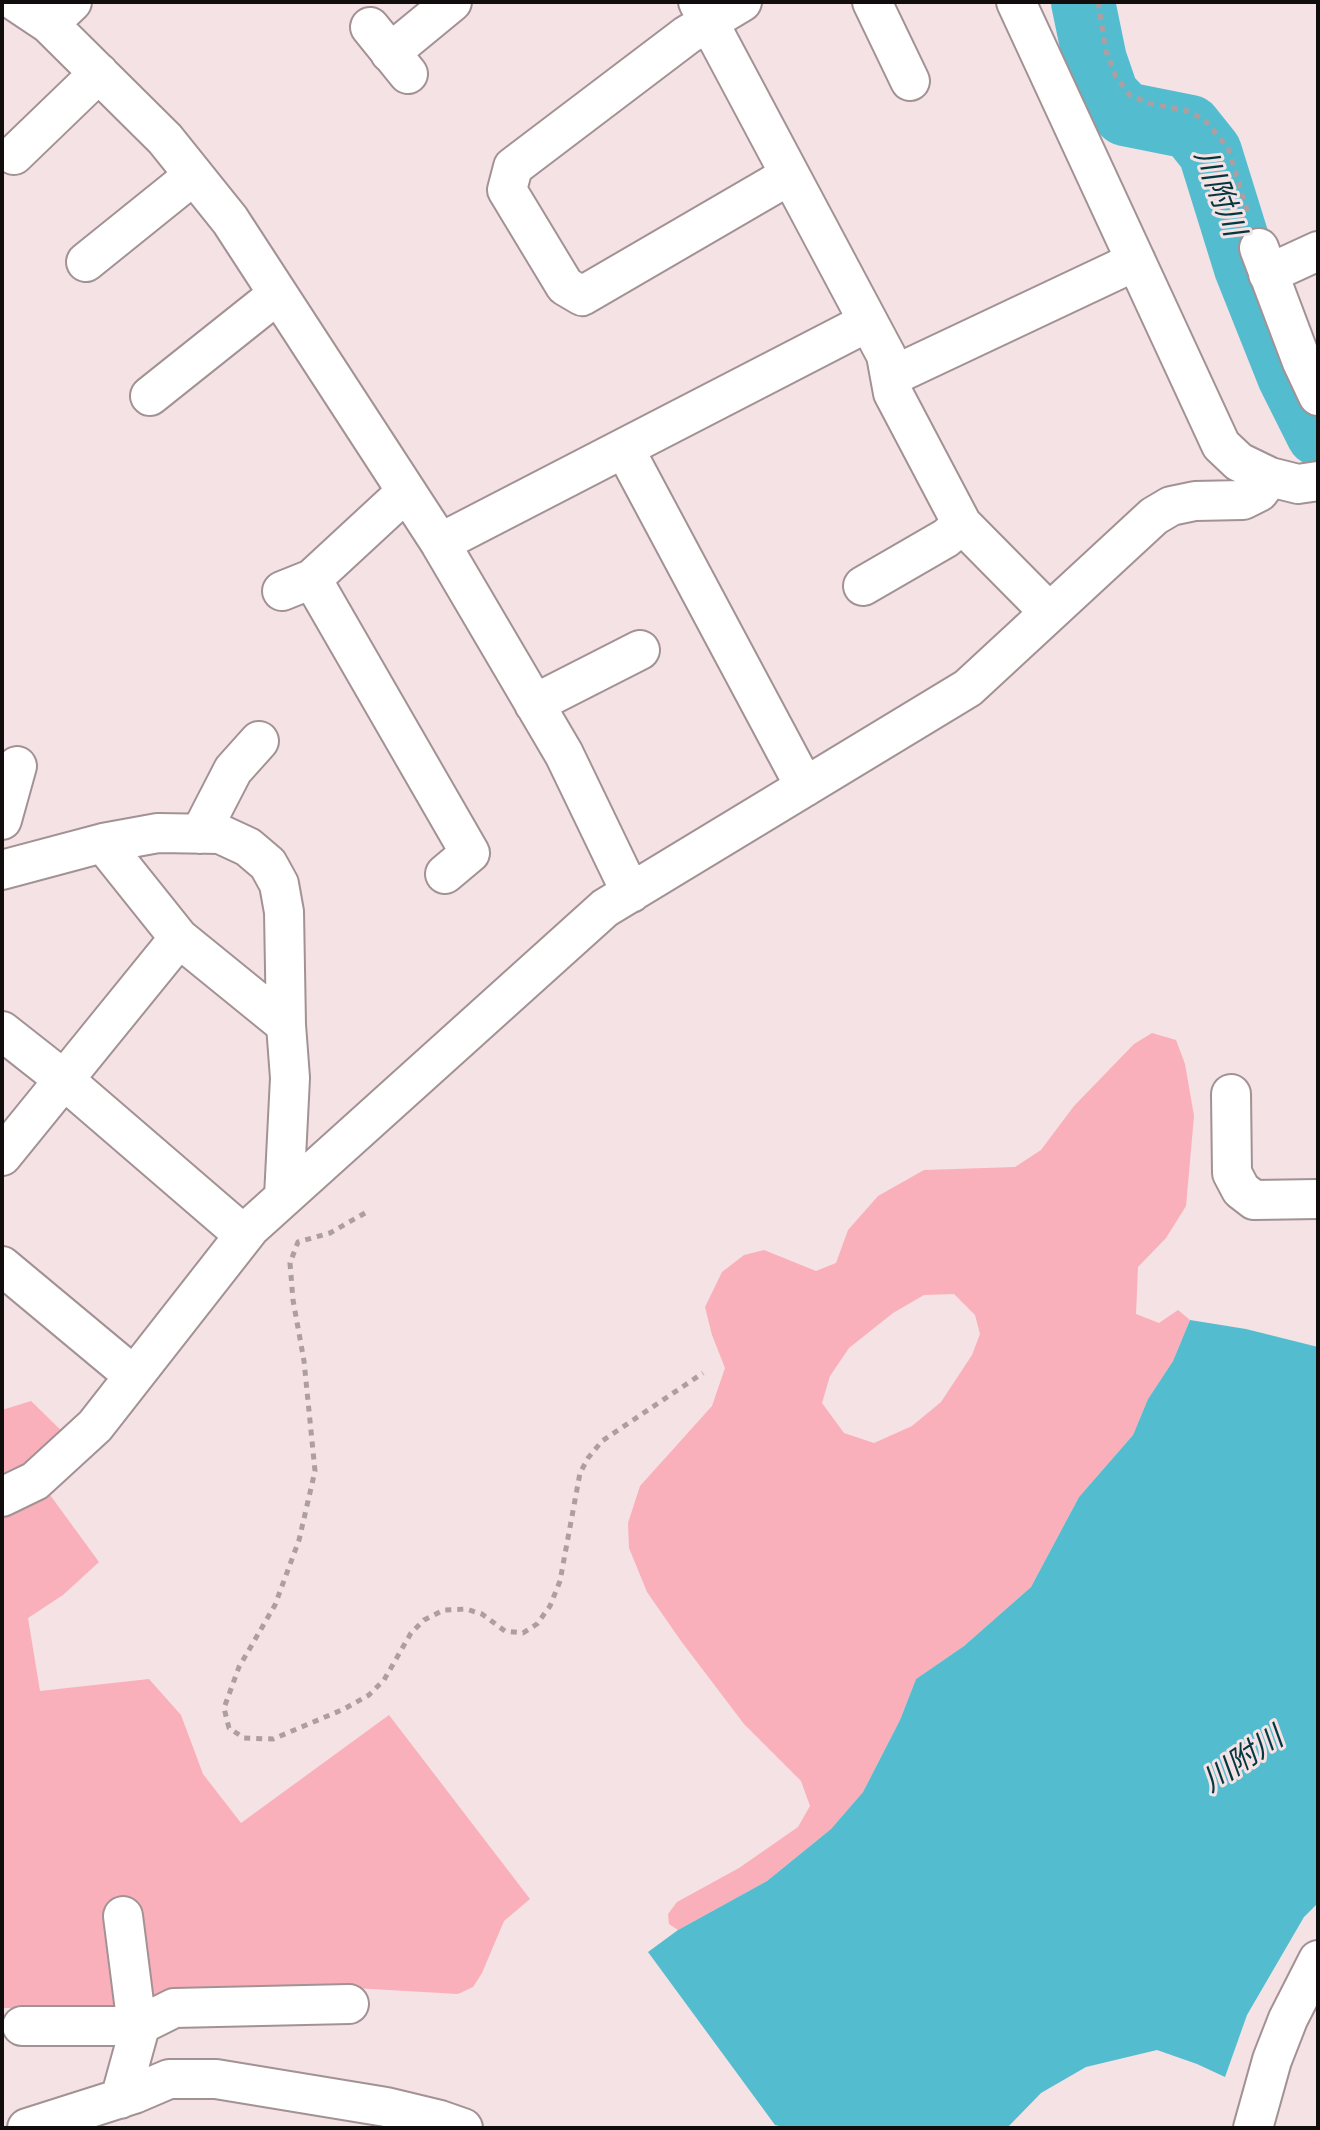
<!DOCTYPE html>
<meta charset="utf-8">
<style>
body{margin:0}
#map{position:relative;width:1320px;height:2130px;overflow:hidden;background:#f4e2e4;font-family:Cabin,sans-serif}
canvas{display:block}
.frame{position:absolute;inset:0;border:4px solid #120d0d;pointer-events:none}
</style>
<div id="map">
<canvas width="1320" height="2130"></canvas>
<div class="frame"></div>
</div>
<script>
const context = document.querySelector('canvas').getContext('2d');
context.lineJoin = 'round';
function fill(path, color) { context.fillStyle = color; context.fill(path, 'evenodd'); }
const toPath = rows => new Path2D(rows.map(r => 'M' + r).join(''));
function trace(path, color, width, dash) { context.strokeStyle = color; context.lineWidth = width; context.lineCap = dash ? 'butt' : 'round'; context.setLineDash(dash || []); context.stroke(path); }
function label(font, color, halo, rows, align = 'center') {
  context.font = font + ' Cabin,"Noto Sans JP",sans-serif'; context.lineWidth = 6; context.setLineDash([]); context.textBaseline = 'middle'; context.strokeStyle = halo; context.fillStyle = color; for (const [text, x, y, turn = 0] of rows) {
    context.save(); context.translate(x, y); context.rotate((+turn || 0) * Math.PI / 180); context.textAlign = isNaN(turn) ? turn : align; if (halo) context.strokeText(text, 0, 0); context.fillText(text, 0, 0); context.restore();
  }
}
const green = toPath([
 [1152,1033,1176,1040,1185,1064,1194,1116,1186,1206,1166,1238,1138,1267,1136,1314,1159,1323,1178,1310,1190,1320,1173,1361,1148,1399,1133,1435,1079,1497,1031,1587,964,1646,916,1679,900,1720,863,1792,831,1829,767,1881,678,1930,669,1924,668,1914,677,1902,739,1868,798,1827,810,1806,801,1781,744,1724,681,1641,647,1592,629,1548,628,1523,640,1486,712,1406,725,1368,712,1335,705,1307,722,1272,744,1255,764,1250,816,1271,836,1263,848,1230,878,1196,924,1170,1015,1167,1041,1150,1074,1106,1134,1044],
 [954,1294,975,1315,980,1334,972,1355,941,1402,912,1426,874,1443,844,1433,822,1403,830,1376,849,1348,893,1313,924,1295],
 [31,1401,71,1440,34,1473,99,1562,63,1595,28,1618,40,1691,149,1679,181,1715,203,1774,241,1823,389,1715,530,1899,504,1921,482,1973,473,1987,458,1994,354,1988,13,2035,12,2008,2,2008,2,1410]
]);
const water = toPath([
 [1190,1320,1246,1329,1318,1347,1318,1903,1304,1917,1247,2015,1225,2077,1197,2064,1157,2050,1086,2067,1041,2093,1007,2128,788,2128,775,2125,648,1952,678,1930,767,1881,831,1829,863,1792,900,1720,916,1679,964,1646,1031,1587,1079,1497,1133,1435,1148,1399,1173,1361]
]);
const river = toPath([
 [1083,2,1095,60,1107,95,1125,114,1190,127,1210,152,1246,268,1289,376,1318,434]
]);
const path = toPath([
 [1098,2,1106,51,1116,77,1130,95,1148,103,1187,111,1204,119,1228,148,1249,216],
 [365,1213,330,1233,298,1242,290,1263,293,1300,304,1361,315,1471,299,1540,275,1605,239,1667,224,1708,229,1728,244,1738,273,1739,344,1709,369,1695,384,1680,411,1633,424,1620,444,1610,466,1609,482,1614,505,1631,523,1633,537,1624,550,1606,560,1581,580,1473,588,1458,602,1441,703,1373]
]);
const minor = toPath([
 [16,2,49,24,165,139,230,220,440,543,564,754,631,893],
 [698,2,886,355,893,393,962,524,1049,612],
 [742,2,687,35,513,167,507,190,565,286,582,296,790,175],
 [872,2,910,81],
 [1016,2,1221,445,1239,462,1270,477,1298,484,1318,481],
 [49,24,72,2],
 [370,27,408,74],
 [390,53,452,2],
 [14,155,99,73],
 [1259,248,1302,362,1318,396],
 [86,262,194,175],
 [1268,274,1318,251],
 [890,377,1136,261],
 [150,396,278,294],
 [624,448,805,787],
 [440,543,868,322],
 [312,579,470,853,445,874],
 [863,586,946,538,962,524],
 [282,591,312,579,406,492],
 [534,704,640,650],
 [2,820,17,766],
 [200,834,233,770,259,741],
 [103,843,179,938,286,1025],
 [2,870,103,843,158,833,220,834,248,847,268,864,279,884,284,912,286,1025,290,1078,284,1197],
 [2,1031,63,1079,244,1235],
 [1231,1094,1232,1173,1241,1190,1254,1200,1318,1199],
 [2,1156,179,938],
 [2,1266,134,1376],
 [2,1497,35,1481,95,1426,250,1228,605,908,968,688,1154,516,1171,506,1195,501,1243,500,1259,492,1270,477],
 [22,2026,138,2026,174,2008,349,2004],
 [120,2099,138,2034,123,1916],
 [27,2128,134,2094,169,2079,216,2079,386,2107,440,2120,463,2128],
 [1253,2128,1272,2060,1288,2019,1318,1960]
]);
const waterNames = [
 ["川附川",1219,193,69],
 ["川附川",1243,1760,-34]
];
fill(green, '#fab0ba');
fill(water, '#53bdcf');
trace(river, '#53bdcf', 64);
trace(minor, '#a29294', 42);
trace(path, '#ad9fa1', 5, [6, 6]);
trace(minor, '#fff', 38);
label('italic 30px', '#043840', '#f4e2e4', waterNames);
</script>
